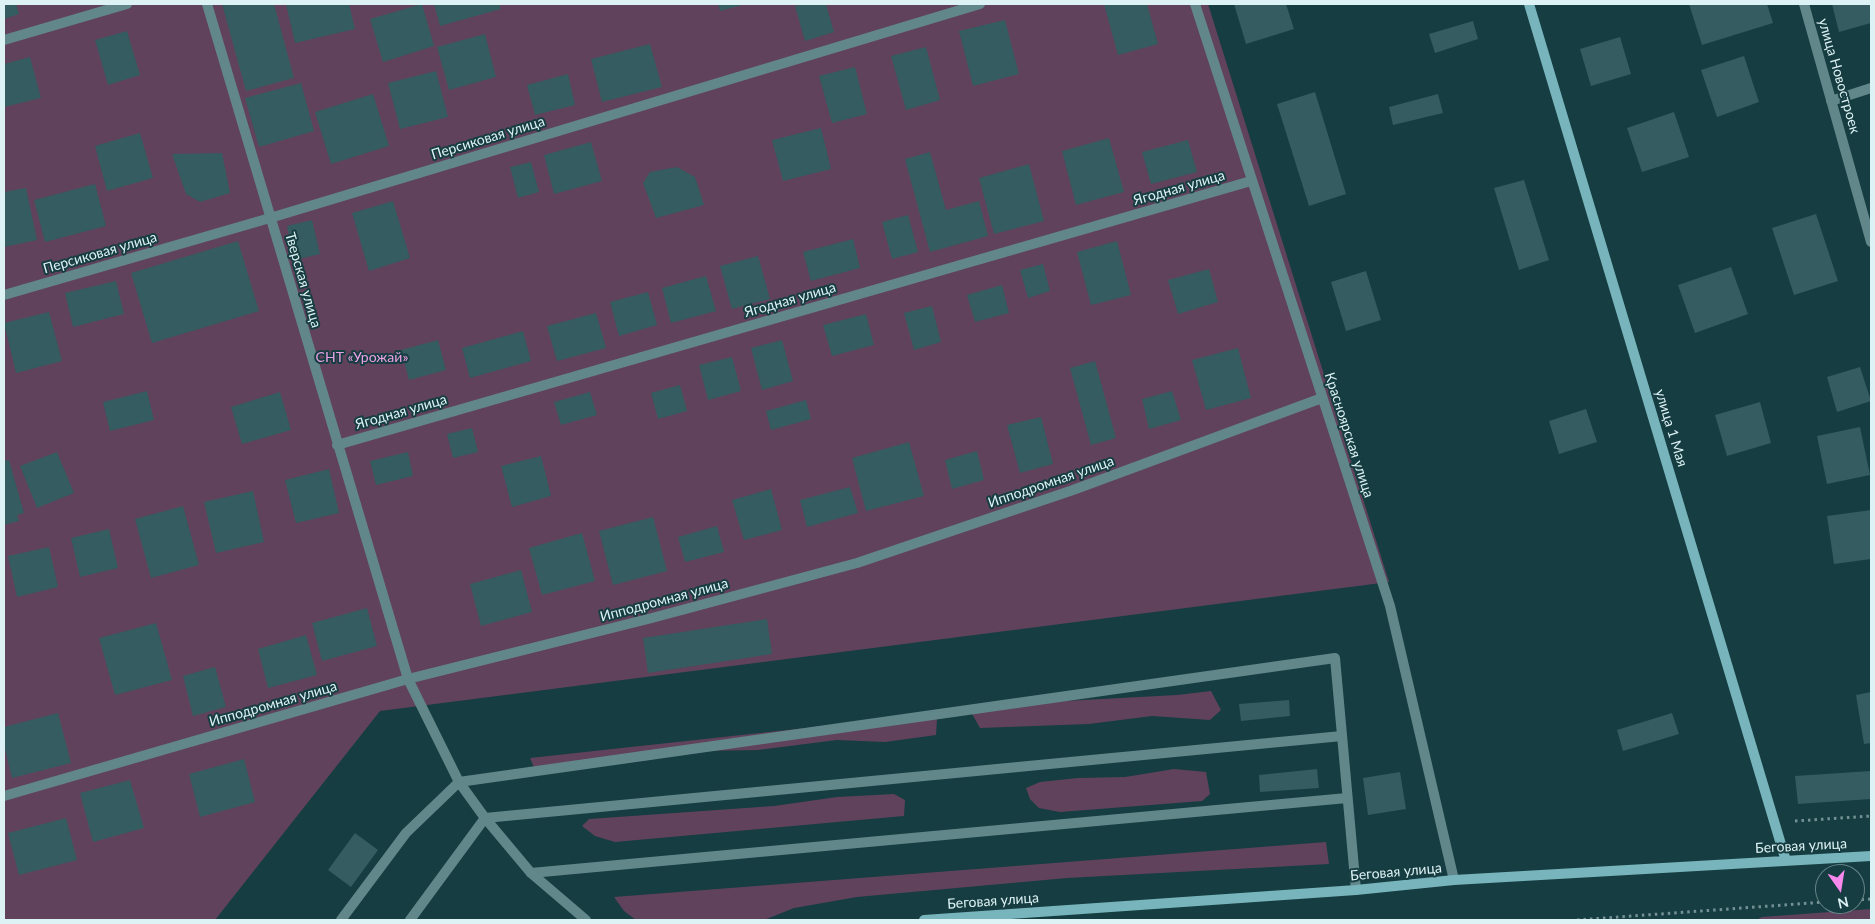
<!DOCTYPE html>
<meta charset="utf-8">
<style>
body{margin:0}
#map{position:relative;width:1875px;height:924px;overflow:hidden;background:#163d41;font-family:Lato,sans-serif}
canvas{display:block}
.frame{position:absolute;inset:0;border:5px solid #ddf2f4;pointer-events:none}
.north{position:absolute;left:1815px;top:864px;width:50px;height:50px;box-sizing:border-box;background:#163d41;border:1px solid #668589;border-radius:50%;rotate:167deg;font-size:14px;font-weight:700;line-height:20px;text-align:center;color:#ddf2f4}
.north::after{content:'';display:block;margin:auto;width:18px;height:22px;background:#f788ec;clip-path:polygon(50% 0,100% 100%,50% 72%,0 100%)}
</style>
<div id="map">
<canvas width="1875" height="924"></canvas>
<div class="frame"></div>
<div class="north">N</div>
</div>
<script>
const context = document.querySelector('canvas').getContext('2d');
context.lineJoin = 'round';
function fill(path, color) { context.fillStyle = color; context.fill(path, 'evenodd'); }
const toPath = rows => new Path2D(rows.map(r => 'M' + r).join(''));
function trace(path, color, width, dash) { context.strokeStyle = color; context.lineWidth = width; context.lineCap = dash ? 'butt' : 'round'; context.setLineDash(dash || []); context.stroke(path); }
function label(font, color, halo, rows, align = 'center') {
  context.font = font + ' Lato,sans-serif'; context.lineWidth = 4; context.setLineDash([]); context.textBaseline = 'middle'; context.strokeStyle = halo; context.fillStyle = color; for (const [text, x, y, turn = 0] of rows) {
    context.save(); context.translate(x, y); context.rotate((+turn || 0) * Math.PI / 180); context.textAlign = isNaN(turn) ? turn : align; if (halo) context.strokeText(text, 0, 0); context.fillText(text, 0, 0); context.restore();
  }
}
const green = toPath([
 [4,4,1208,4,1389,582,380,711,215,920,4,920],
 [1211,691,1221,710,1210,720,1152,716,1089,724,980,728,971,712,1009,704,1177,695],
 [937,719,936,735,885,742,837,740,758,750,699,751,649,760,536,772,530,758,861,722],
 [1174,769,1206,772,1210,794,1202,801,1060,812,1039,808,1030,799,1026,788,1040,782,1078,778,1125,777],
 [894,794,905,800,904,816,615,842,595,836,582,826,589,819,774,806,837,797],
 [1326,842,1329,864,1067,878,857,897,794,908,764,920,636,920,624,911,614,897],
 [1871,909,1871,920,1756,920,1762,917]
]);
const building = toPath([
 [4,4,16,4,19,14,4,19],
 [222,4,274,4,294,78,246,91],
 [286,4,349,4,355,29,295,43],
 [422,4,434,46,383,62,370,19],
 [434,4,499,4,501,9,440,26],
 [718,4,746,4,720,11],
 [804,4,826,4,834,32,805,41,795,6],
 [1104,4,1147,4,1158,44,1118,55],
 [1234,4,1286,4,1294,29,1246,44],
 [1689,4,1767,4,1773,23,1702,45],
 [1832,4,1871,4,1871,23,1839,32],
 [1005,20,1019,74,973,86,959,31],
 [1473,21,1478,39,1435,53,1429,34],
 [127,31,140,75,108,85,95,40],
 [485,34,496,77,449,90,437,47],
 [1620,37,1631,74,1591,86,1580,49],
 [650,44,662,87,602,102,591,59],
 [926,47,940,100,906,110,891,56],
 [1744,56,1759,102,1717,117,1701,70],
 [30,57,41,98,4,107,4,64],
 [855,67,867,114,832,123,819,76],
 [436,71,448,117,400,129,388,83],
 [568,74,575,105,535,115,527,85],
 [301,83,314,131,259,147,245,98],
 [1315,92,1346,194,1309,206,1277,104],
 [373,94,389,146,331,164,315,112],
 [1438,94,1443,113,1393,125,1389,107],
 [1674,112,1689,157,1642,172,1627,128],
 [821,128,831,169,783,181,772,140],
 [140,133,153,178,107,191,95,146],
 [1109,138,1124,192,1076,205,1062,151],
 [1188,140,1197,172,1151,184,1142,152],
 [591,142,602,181,554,194,544,155],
 [930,152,946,210,979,201,988,236,930,252,905,159],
 [222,153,230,193,200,202,186,194,172,154],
 [531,162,539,192,518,198,510,167],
 [1029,164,1044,221,994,234,979,178],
 [677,167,695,177,704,205,656,218,643,183,650,172],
 [1524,180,1549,260,1519,270,1494,188],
 [95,184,106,226,45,242,34,200],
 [26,188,37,240,4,247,4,192],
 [393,201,410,258,369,271,352,213],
 [1816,214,1838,281,1794,295,1772,228],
 [908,215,918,252,892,259,882,222],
 [312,220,320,254,295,260,287,226],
 [853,239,860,268,811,281,803,252],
 [238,241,259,311,152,343,131,273],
 [1117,241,1131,295,1091,305,1077,252],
 [758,256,770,299,732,309,720,266],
 [1043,264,1050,291,1028,298,1020,270],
 [1731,267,1748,314,1695,333,1678,285],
 [1209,269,1218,302,1178,314,1168,280],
 [1366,271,1381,320,1346,331,1331,282],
 [706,276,716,311,671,323,662,288],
 [116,281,124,314,73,327,65,293],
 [1002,285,1009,313,975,322,967,295],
 [648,292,657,325,619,336,610,302],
 [932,306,941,342,914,350,904,313],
 [49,312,62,361,16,373,4,323],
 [596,313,606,348,557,361,547,326],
 [866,314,874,345,832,356,823,325],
 [523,331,531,361,470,378,462,348],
 [438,340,446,370,409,380,401,350],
 [782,340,793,381,762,390,751,348],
 [1238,348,1251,398,1206,410,1192,360],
 [732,357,741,391,708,400,699,365],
 [1095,361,1116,438,1091,445,1070,368],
 [1860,367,1871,401,1837,412,1827,377],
 [680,385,687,411,658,419,651,393],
 [147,391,154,420,110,431,103,402],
 [1172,391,1181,420,1149,429,1142,399],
 [280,392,291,430,242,444,231,407],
 [590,392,597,415,561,425,554,402],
 [806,400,811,419,771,430,766,411],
 [1760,402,1771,443,1727,456,1715,415],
 [1586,409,1597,442,1559,454,1549,421],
 [1041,417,1053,464,1020,473,1007,425],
 [1860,427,1870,475,1827,484,1817,436],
 [472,428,478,452,453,458,447,434],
 [909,442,924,496,866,511,852,458],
 [977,451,984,480,952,489,945,460],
 [57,452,74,493,37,508,20,466],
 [408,452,413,476,376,485,370,461],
 [541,456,551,496,512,507,501,466],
 [9,460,24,513,17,515,19,521,4,525,4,461],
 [329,469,339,513,296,523,285,480],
 [850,487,858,513,807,527,800,500],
 [771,489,782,530,744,540,732,500],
 [253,491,264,542,216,553,204,502],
 [183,506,199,565,151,578,135,519],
 [1871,510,1871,559,1834,564,1827,516],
 [653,517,667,571,613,585,599,531],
 [717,526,724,552,685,562,678,537],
 [109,529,118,568,80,577,71,538],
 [582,533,595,581,542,595,529,548],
 [49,547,58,587,17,597,8,556],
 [521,570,532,612,481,626,470,584],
 [367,608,377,646,322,661,312,623],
 [767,619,772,654,648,673,643,638],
 [156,623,172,680,115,695,99,638],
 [306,635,317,675,268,688,258,649],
 [215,667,226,707,193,716,183,676],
 [1871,692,1871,743,1864,744,1856,695],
 [1289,700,1290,716,1241,721,1239,704],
 [58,713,71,763,12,778,4,745,4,727],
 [1672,713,1679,734,1623,751,1617,730],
 [244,759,255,802,200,817,189,774],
 [1317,769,1319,788,1260,792,1259,775],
 [1871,771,1871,799,1798,804,1795,776],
 [1400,772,1406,809,1368,815,1363,778],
 [130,780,144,828,93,842,80,793],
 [66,818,77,860,19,875,8,833],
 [355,833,378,850,351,887,328,870]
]);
const path = toPath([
 [1795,821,1871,816],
 [1855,900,1871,899],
 [1577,920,1825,902]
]);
const lane = toPath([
 [531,873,1347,798],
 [341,920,406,833,459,782,1335,658,1356,890],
 [410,920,485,818,1342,736]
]);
const street = toPath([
 [207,4,408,679,459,782,485,818,531,873,586,920],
 [1195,4,1390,606,1454,880],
 [1804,4,1871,242],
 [4,40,127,4],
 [1831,101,1871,88],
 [4,295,270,218,980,4],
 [337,445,1251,181],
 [4,796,408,679,652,618,857,563,1073,490,1322,398]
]);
const secondary = toPath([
 [1529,4,1786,861],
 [924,920,1356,890,1454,880,1871,856]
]);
const streetNames = [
 ["улица Новостроек",1839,76,74],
 ["Персиковая улица",488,138,-17],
 ["Ягодная улица",1179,188,-16],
 ["Персиковая улица",100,253,-16],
 ["Тверская улица",303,280,74],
 ["Ягодная улица",790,300,-16],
 ["Ягодная улица",401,412,-16],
 ["улица 1 Мая",1671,428,73],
 ["Красноярская улица",1349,435,72],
 ["Ипподромная улица",1051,482,-19],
 ["Ипподромная улица",664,600,-15],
 ["Ипподромная улица",273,704,-16],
 ["Беговая улица",1801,846,-3],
 ["Беговая улица",1396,872,-5],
 ["Беговая улица",993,901,-4]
];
const parkNames = [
 ["СНТ «Урожай»",362,357]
];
fill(green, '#60425c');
fill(building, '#355c60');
trace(path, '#739194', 3, [2.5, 4]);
trace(lane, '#62878b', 10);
trace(street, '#62878b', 10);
trace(secondary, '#77b4bb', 10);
label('14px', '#ddf2f4', '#163d41', streetNames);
label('14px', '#eba0e3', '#163d41', parkNames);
</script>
